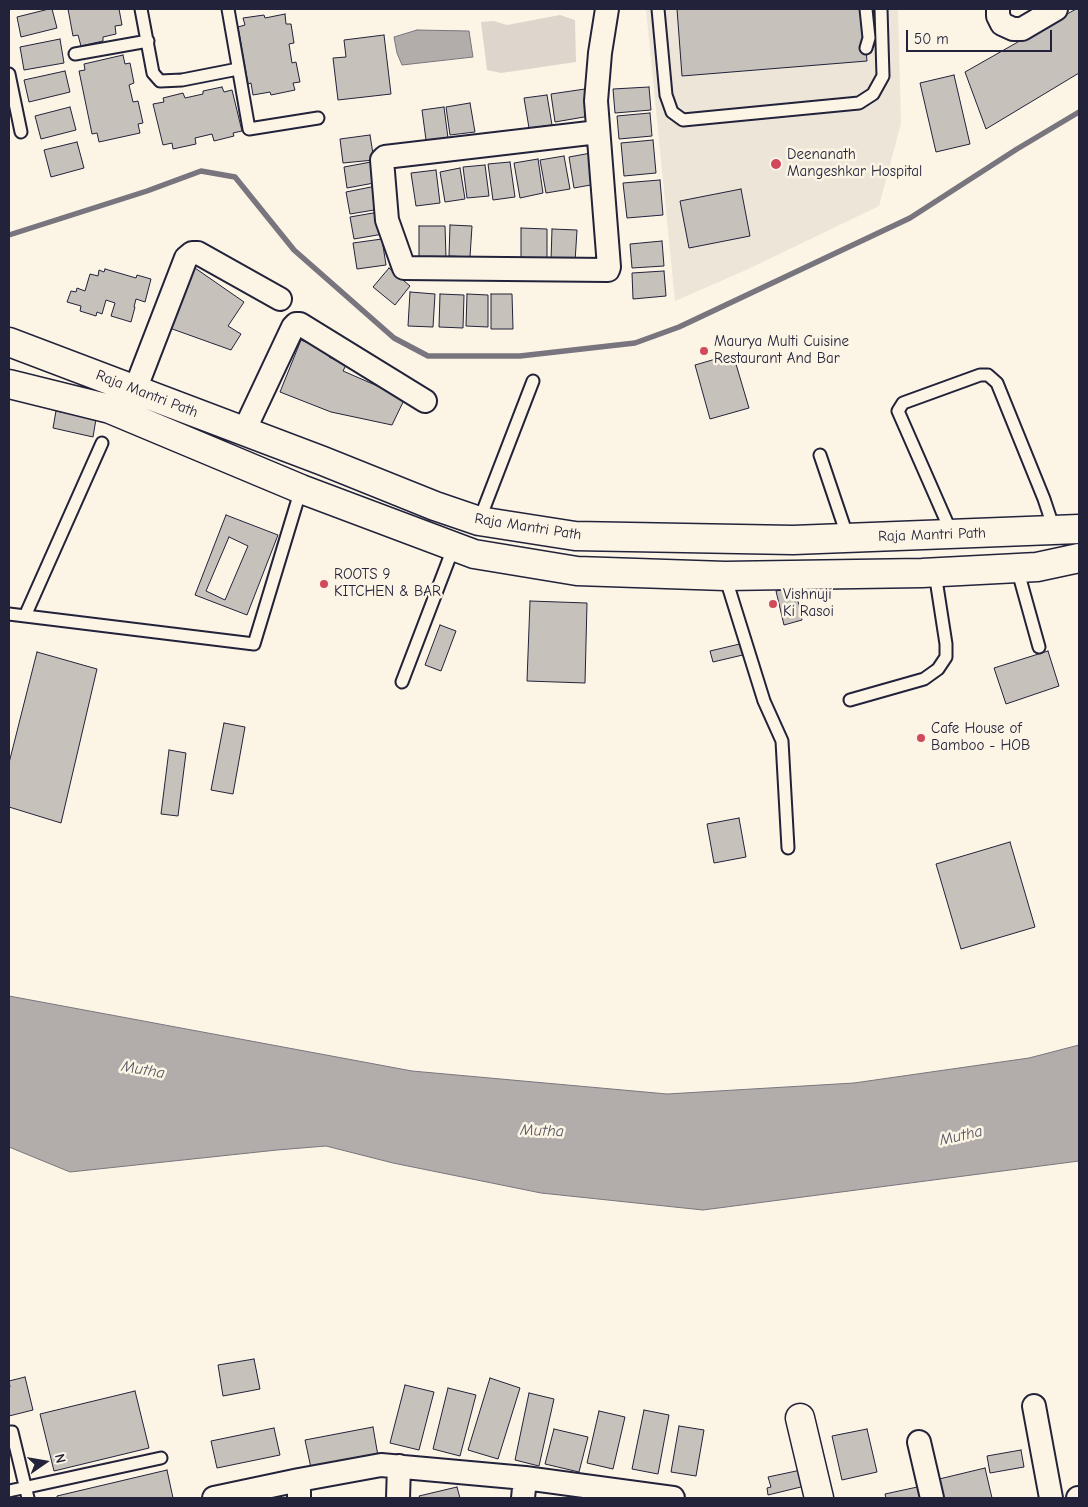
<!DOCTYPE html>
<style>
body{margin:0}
#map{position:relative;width:1088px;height:1507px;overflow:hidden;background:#fcf5e5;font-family:"Comic Neue",sans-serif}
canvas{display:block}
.frame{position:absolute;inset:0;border:10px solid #22223b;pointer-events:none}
.north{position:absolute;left:20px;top:1437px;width:50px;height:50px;-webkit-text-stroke:4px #fcf5e5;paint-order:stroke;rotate:77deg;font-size:14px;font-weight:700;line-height:20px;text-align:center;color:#22223b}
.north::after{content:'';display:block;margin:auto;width:18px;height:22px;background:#22223b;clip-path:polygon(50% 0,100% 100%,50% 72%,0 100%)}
.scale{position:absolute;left:906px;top:30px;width:146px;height:22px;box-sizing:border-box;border:2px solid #22223b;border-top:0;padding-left:6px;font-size:15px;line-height:18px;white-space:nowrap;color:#22223b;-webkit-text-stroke:4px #fcf5e5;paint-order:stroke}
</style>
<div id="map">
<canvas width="1088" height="1507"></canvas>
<div class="frame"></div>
<div class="north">N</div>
<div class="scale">50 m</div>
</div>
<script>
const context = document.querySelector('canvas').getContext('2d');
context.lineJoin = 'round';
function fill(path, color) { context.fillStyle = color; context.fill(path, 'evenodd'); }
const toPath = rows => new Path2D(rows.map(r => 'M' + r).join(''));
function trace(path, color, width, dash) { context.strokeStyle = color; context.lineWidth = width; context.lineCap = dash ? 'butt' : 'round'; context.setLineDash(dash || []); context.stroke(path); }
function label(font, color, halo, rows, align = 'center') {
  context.font = font + ' "Comic Neue",sans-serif'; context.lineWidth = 5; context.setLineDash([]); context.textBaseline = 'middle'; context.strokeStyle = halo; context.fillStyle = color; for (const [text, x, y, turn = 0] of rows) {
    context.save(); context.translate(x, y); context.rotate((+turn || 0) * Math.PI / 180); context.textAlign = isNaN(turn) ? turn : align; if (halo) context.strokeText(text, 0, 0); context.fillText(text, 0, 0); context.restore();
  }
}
const built = toPath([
 [646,9,898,9,901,123,879,206,746,270,675,301]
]);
const green = toPath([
 [560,15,575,20,576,62,501,73,487,70,481,22,494,21,507,25]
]);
const water = toPath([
 [417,30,469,31,473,57,402,65,397,53,394,37,417,30],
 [9,996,412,1071,667,1094,854,1083,1029,1058,1079,1045,1079,1161,703,1210,541,1193,393,1163,326,1146,277,1150,70,1172,9,1147,9,996]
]);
const stream = toPath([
 [9,235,147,191,201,171,235,177,294,250,394,338,428,356,520,356,635,343,679,327,910,218,1017,149,1079,112]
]);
const building = toPath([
 [49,9,52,9,57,28,21,37,17,17,49,9],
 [68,9,119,9,122,25,115,26,116,34,103,37,103,41,81,46,78,35,73,36,68,9],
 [677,9,862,9,867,61,682,76,677,9],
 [1076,9,1079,9,1079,73,986,129,965,72,1076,9],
 [285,14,286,24,291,24,294,43,289,44,292,63,296,62,300,82,293,83,295,90,271,95,270,92,253,95,251,83,248,84,238,27,245,25,243,18,264,15,265,18,285,14],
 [384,35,391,94,338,100,333,58,346,57,344,40,384,35],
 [60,39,64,63,24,70,20,47,60,39],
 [123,55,125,64,130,63,134,83,129,85,133,102,138,101,143,123,138,124,140,133,99,142,97,133,92,134,79,71,85,70,84,64,123,55],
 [65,71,70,92,29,102,24,80,65,71],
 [954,75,970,144,936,152,920,83,954,75],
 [222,87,224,92,232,90,242,131,233,133,234,136,214,141,212,134,195,138,196,144,173,149,172,143,163,145,153,104,164,102,163,98,183,93,185,98,203,94,203,91,222,87],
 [649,87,651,110,615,113,613,89,649,87],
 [585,89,590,116,555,122,551,94,585,89],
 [547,95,552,125,529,128,524,98,547,95],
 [470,103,475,132,450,135,446,107,470,103],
 [70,107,76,130,41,139,35,116,70,107],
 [444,107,448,138,426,140,422,110,444,107],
 [650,113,652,136,619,139,617,116,650,113],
 [370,135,374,160,343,163,340,139,370,135],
 [653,140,656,173,624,176,621,143,653,140],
 [77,142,84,168,51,177,44,150,77,142],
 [591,153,596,184,574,188,569,157,591,153],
 [564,156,570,189,546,193,540,160,564,156],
 [538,159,543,193,520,198,514,163,538,159],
 [371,162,374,183,347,188,344,167,371,162],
 [510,162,515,197,493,200,488,164,510,162],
 [485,165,489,196,467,198,463,167,485,165],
 [460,168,465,199,445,202,440,172,460,168],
 [436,170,440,203,416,206,411,173,436,170],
 [660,180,663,215,627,218,623,183,660,180],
 [376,186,380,209,350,214,346,192,376,186],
 [741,189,750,236,689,248,680,201,741,189],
 [379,212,383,234,354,239,350,217,379,212],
 [450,225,472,226,470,257,449,256,450,225],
 [419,226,445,226,446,258,419,258,419,226],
 [521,228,547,229,547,261,521,260,521,228],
 [552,229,577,230,575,262,551,261,552,229],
 [382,239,386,265,357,269,353,243,382,239],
 [662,241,664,266,632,268,630,244,662,241],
 [195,268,244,302,228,326,241,334,231,350,164,326,195,268],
 [389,268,410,286,395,305,373,287,389,268],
 [105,269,136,278,137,275,151,279,145,302,136,299,134,307,135,307,131,322,111,316,115,303,106,300,102,314,97,312,96,316,80,311,81,306,67,302,71,291,76,292,77,288,85,291,90,274,98,276,99,270,104,272,105,269],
 [664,271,666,296,633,299,632,273,664,271],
 [410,292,435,294,433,327,408,326,410,292],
 [440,294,464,295,463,328,439,327,440,294],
 [467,294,488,295,488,327,466,326,467,294],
 [491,294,512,294,513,329,491,329,491,294],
 [301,340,331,353,329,357,346,365,343,371,405,398,392,425,331,412,280,392,301,340],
 [733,354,749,408,710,419,695,365,733,354],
 [56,411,96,419,93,437,53,428,56,411],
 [226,515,278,535,247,615,195,595,226,515],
 [229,537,248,546,225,600,206,591,229,537],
 [795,587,802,620,784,625,776,591,795,587],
 [530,601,587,603,585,683,527,681,530,601],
 [440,625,456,631,441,671,425,665,440,625],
 [744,643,747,654,713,662,710,651,744,643],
 [1048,651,1059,686,1006,704,994,668,1048,651],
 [37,652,97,669,61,823,9,807,9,763,37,652],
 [224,723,245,727,233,794,211,790,224,723],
 [169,750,186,753,178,816,161,814,169,750],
 [739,818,746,857,714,863,707,824,739,818],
 [1010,842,1035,927,961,949,936,864,1010,842],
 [254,1359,260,1389,223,1396,218,1365,254,1359],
 [25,1377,33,1410,9,1416,9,1387,10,1387,9,1381,25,1377],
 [490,1378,520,1388,498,1459,468,1450,490,1378],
 [405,1385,434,1392,419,1450,390,1443,405,1385],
 [448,1388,476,1395,460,1456,433,1449,448,1388],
 [135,1391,149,1448,54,1471,40,1414,135,1391],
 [529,1393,554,1399,539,1466,515,1460,529,1393],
 [644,1410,669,1415,658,1474,632,1469,644,1410],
 [599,1411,625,1417,613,1469,587,1463,599,1411],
 [679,1426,704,1430,696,1476,671,1472,679,1426],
 [373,1427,378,1456,311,1468,305,1440,373,1427],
 [274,1428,280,1455,217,1468,211,1441,274,1428],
 [554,1429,588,1437,579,1472,545,1464,554,1429],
 [867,1429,877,1472,842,1480,832,1436,867,1429],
 [1021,1450,1024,1467,990,1473,987,1456,1021,1450],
 [985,1468,992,1498,939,1498,935,1480,985,1468],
 [167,1470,173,1498,57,1498,57,1496,167,1470],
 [801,1470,805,1486,768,1495,767,1488,771,1487,768,1477,801,1470],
 [922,1486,924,1498,886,1498,885,1494,922,1486],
 [457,1487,460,1498,420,1498,419,1496,457,1487]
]);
const service = toPath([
 [141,9,153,73,160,81,182,80,238,69],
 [228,9,249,129,318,118],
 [658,9,666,95,672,112,683,120,859,103,873,94,883,76,881,9],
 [866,48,869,38,866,9],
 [75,54,148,41],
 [9,74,21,132],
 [820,455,848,538],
 [479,521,533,381],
 [952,534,898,411,903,403,980,375,988,375,997,383,1044,499,1054,529],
 [1017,568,1039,647],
 [725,576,764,701,782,741,788,848],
 [9,614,254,644,301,489],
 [25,616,102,443],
 [402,682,454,546],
 [850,700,924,679,938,669,946,657,946,644,935,573],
 [9,1432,12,1432,28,1498],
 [9,1491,161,1458]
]);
const minor = toPath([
 [998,9,998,16,1002,24,1013,29,1022,29,1056,9],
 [598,132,385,157,382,160,387,220,404,268,608,270,609,267,596,101,600,53,607,9],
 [135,390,186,258,192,253,198,253,280,299],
 [244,431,293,327,296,324,300,324,425,401],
 [1034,1406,1051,1498],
 [919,1442,932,1498],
 [214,1498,299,1480],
 [299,1498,299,1480,381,1465,525,1478,673,1498],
 [398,1498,399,1466],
 [523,1498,525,1478],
 [1078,1498,1079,1498]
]);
const tertiary = toPath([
 [800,1418,819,1498]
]);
const secondary = toPath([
 [9,342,323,461,435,506,479,521,575,536,793,540,1079,529],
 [9,384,110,409,301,489,474,554,577,571,725,576,922,573,1037,567,1079,558]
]);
const markers = [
 [776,164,6,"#d1495b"],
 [704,351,5,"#d1495b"],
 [324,584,5,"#d1495b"],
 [773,604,5,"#d1495b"],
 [921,738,5,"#d1495b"]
];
const poiNames = [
 ["Deenanath",787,155],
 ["Mangeshkar Hospital",787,172],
 ["Maurya Multi Cuisine",714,342],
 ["Restaurant And Bar",714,359],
 ["ROOTS 9",334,575],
 ["KITCHEN & BAR",334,592],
 ["Vishnuji",783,595],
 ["Ki Rasoi",783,612],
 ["Cafe House of",931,729],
 ["Bamboo - HOB",931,746]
];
const streetNames = [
 ["Raja Mantri Path",147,394,21],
 ["Raja Mantri Path",528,527,9],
 ["Raja Mantri Path",932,535,-2]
];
const waterNames = [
 ["Mutha",143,1070,10],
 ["Mutha",542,1131,2],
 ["Mutha",961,1136,-13]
];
fill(built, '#ece5d8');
fill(green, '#dcd6cc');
fill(water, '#b2adab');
trace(water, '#78757e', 1);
trace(stream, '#78757e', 5.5);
fill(building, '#c6c1bb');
trace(building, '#22223b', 1);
trace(service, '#22223b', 15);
trace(minor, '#22223b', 26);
trace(tertiary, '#22223b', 31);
trace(secondary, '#22223b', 31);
trace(service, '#fcf5e5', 11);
trace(minor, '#fcf5e5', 22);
trace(tertiary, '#fcf5e5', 28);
trace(secondary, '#fcf5e5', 28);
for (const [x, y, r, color] of markers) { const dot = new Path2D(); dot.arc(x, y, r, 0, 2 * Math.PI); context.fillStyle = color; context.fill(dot); trace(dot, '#fcf5e5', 2); }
label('15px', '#22223b', '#fcf5e5', poiNames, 'left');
label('15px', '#22223b', '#fcf5e5', streetNames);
label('italic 16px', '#545362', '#fcf5e5', waterNames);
</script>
